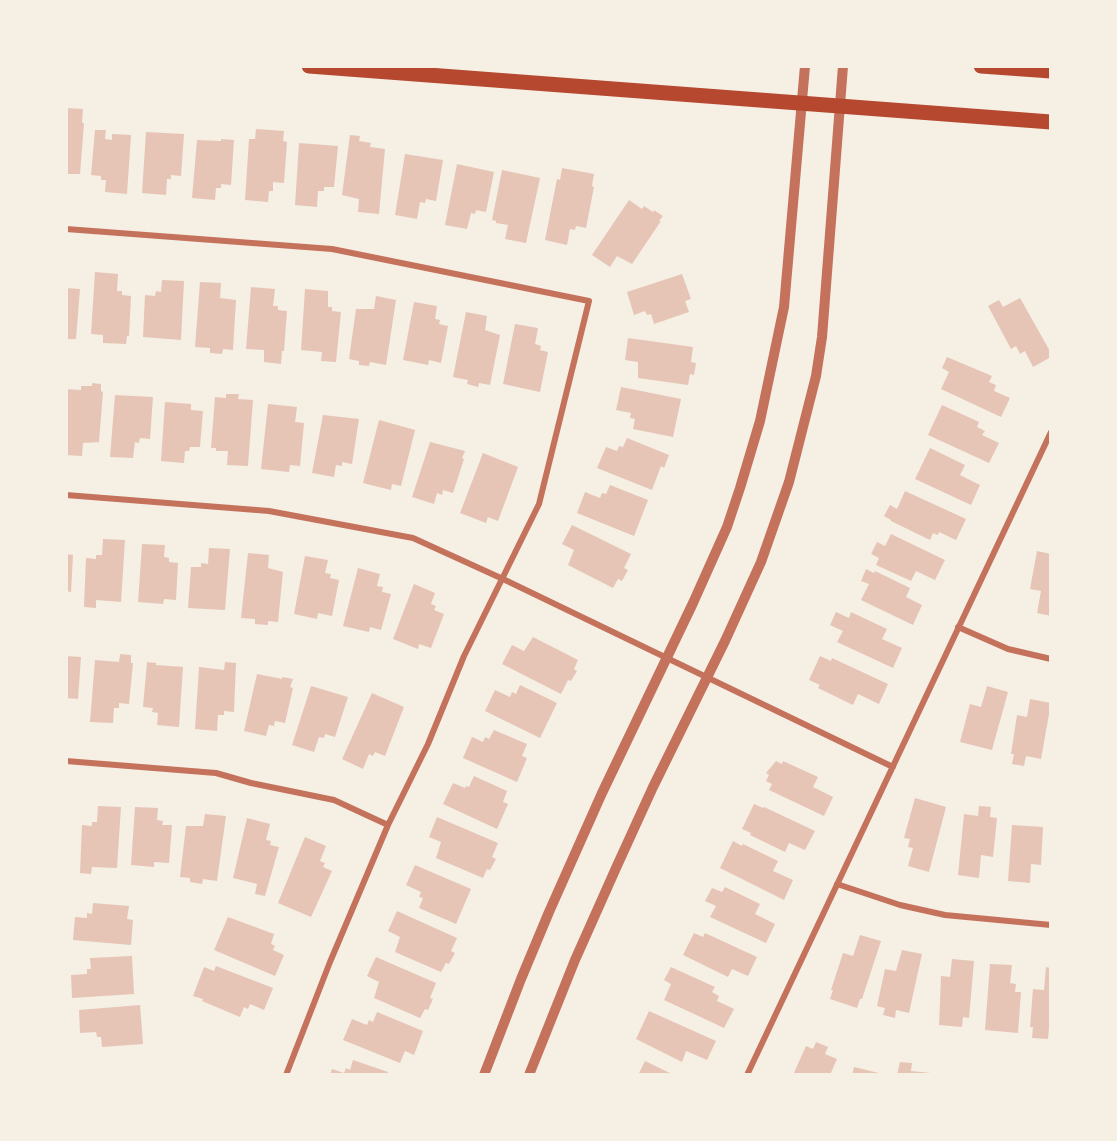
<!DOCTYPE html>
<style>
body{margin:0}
#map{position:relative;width:1117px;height:1141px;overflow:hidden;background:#f6efe4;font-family:"Nunito Sans",sans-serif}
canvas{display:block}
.frame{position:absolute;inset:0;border:68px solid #f6efe4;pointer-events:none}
</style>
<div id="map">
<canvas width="1117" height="1141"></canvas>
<div class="frame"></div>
</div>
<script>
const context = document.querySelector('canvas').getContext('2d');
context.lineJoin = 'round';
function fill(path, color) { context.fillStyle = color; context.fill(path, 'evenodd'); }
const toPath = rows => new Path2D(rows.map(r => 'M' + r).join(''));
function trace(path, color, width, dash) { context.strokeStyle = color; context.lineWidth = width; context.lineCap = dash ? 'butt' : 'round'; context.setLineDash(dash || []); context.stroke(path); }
const building = toPath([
 [66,108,83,109,82,123,84,123,80,174,66,174],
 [256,129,284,131,283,141,287,142,284,183,273,182,273,191,269,191,268,202,245,200,249,139,255,139],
 [95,130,106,130,105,139,112,140,112,134,131,135,127,194,105,192,106,180,101,180,101,176,91,175],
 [146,132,184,134,181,176,171,175,171,179,167,179,166,195,142,193],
 [350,135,360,136,359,141,371,143,370,147,385,149,379,214,358,212,359,199,342,195],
 [221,139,234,140,231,185,221,184,221,188,216,188,215,200,192,198,197,140,221,141],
 [299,143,338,146,334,187,324,187,324,191,318,191,317,207,295,205],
 [405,154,443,160,436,201,426,199,425,203,420,202,417,219,395,215],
 [457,164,494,172,486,212,476,210,475,214,471,213,467,229,445,225],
 [562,168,594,174,592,186,594,187,586,228,576,226,575,230,570,229,567,245,545,240,557,179,560,180],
 [502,170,540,178,526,243,505,239,508,225,496,223,496,221,492,220],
 [629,200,642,209,644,206,653,212,654,210,663,216,659,221,661,221,632,264,617,256,610,267,592,255],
 [95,272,118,274,117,291,122,291,122,295,131,296,129,336,127,336,126,344,103,343,103,335,91,334],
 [682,274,691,299,685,301,689,312,654,324,651,314,647,315,645,311,634,315,627,292],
 [162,280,184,281,181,340,143,337,145,295,155,296,156,291,161,292],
 [200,282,221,283,220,298,236,300,233,350,223,349,222,354,210,353,210,348,195,347],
 [251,287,275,289,273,306,278,306,278,310,287,311,284,351,282,351,281,364,264,362,264,350,246,349],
 [66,288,80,289,76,339,66,339],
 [305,289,328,291,328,307,332,307,332,311,341,312,336,362,321,361,322,352,301,350],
 [376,296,396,300,386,365,370,362,369,366,359,365,359,361,349,359,356,309,374,309],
 [1020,298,1051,353,1051,357,1033,367,1025,351,1020,354,1016,346,1011,349,988,306,999,300,1003,307],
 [414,302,437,306,435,319,440,320,439,324,448,326,441,363,429,360,428,365,403,360],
 [466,312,487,316,485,330,500,335,490,385,479,383,478,387,467,384,468,380,453,377],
 [515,324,538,328,535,344,541,346,540,350,548,352,540,392,503,384],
 [628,338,693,347,691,362,696,363,694,375,690,374,688,385,638,378,638,362,625,360],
 [947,357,992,376,989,382,996,385,994,391,1010,398,1001,417,941,389,949,372,942,368],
 [92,383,101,384,101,391,103,392,99,442,83,443,82,456,66,455,66,389,81,390,81,386,92,386],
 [621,387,681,399,673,437,633,429,635,419,630,418,631,413,616,410],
 [226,394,239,394,238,399,253,400,248,466,227,465,228,451,216,451,216,448,211,448,215,397,226,398],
 [115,395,153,397,150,439,140,438,139,443,135,442,133,458,110,457],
 [165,402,191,404,191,410,203,411,200,447,190,447,189,451,185,451,184,463,161,461],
 [268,404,297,407,295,422,304,423,300,466,290,465,289,472,261,469],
 [942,405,979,422,977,427,985,431,982,435,999,443,989,463,928,435],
 [323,415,359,419,352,464,342,462,342,466,336,465,334,477,312,473],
 [379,420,415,430,401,486,392,484,391,490,363,483],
 [627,438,669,455,664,468,661,466,652,490,597,468,606,447,617,451,619,446,623,447],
 [430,442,465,451,462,458,464,459,453,493,443,490,442,495,437,493,434,504,412,497],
 [930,448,965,465,960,475,980,485,971,505,915,479],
 [483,453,518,467,498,521,488,517,486,523,460,513],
 [610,485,648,500,634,536,577,513,585,492,600,498,602,493,606,494],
 [905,491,966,519,956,540,939,532,938,535,933,533,930,540,891,521,891,520,884,516,890,505,897,509],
 [572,525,631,554,624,568,628,570,622,581,618,579,613,588,568,565,574,550,562,544],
 [891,534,945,560,935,580,916,571,911,581,876,565,879,558,871,554,877,542,885,546],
 [103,539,125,540,121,602,96,600,96,608,84,607,86,558,96,559,96,555,102,555],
 [142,544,165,545,164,557,169,558,169,562,178,563,176,600,164,599,163,604,138,602],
 [209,548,230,549,225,610,188,608,191,567,201,567,201,563,208,564],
 [1037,551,1051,554,1051,616,1037,613,1041,591,1030,589],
 [248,553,269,555,268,568,283,572,278,622,268,621,268,625,255,624,255,619,241,618],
 [66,554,73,555,71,592,66,591],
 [305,556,328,560,325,573,331,574,330,578,339,580,332,616,318,613,317,619,294,614],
 [358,568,380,574,377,586,383,587,382,592,391,594,381,630,370,627,369,632,343,626],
 [866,569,874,573,875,571,910,588,906,597,922,605,913,625,861,600,869,584,861,581],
 [414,584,435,593,431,604,436,606,434,610,444,614,431,648,419,644,418,649,393,639],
 [836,612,849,618,851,612,887,629,882,639,902,648,893,668,837,642,843,631,830,625],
 [533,637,578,660,574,669,577,671,571,681,568,680,561,694,502,664,512,645,524,651],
 [120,654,131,655,131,663,133,663,129,704,119,703,119,708,114,708,113,723,90,722,95,660,119,662],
 [66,656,81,657,78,699,66,698],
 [820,656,831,661,832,658,888,684,879,704,858,694,853,705,818,688,820,685,809,680],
 [147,662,156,663,156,665,183,667,179,727,157,725,158,713,152,712,153,708,143,707],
 [225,662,236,663,234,712,224,711,224,715,218,715,217,731,195,729,199,667,224,670],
 [257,674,282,679,282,677,293,679,290,687,293,688,285,723,275,721,274,726,269,725,266,736,244,731],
 [520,685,557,703,540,738,485,711,495,690,510,697,512,692,516,694],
 [311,686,348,697,335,737,325,734,324,738,319,737,314,752,292,745],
 [987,686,1008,692,992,750,960,742,970,704,981,707],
 [372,693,404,707,385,756,375,752,373,756,369,754,363,769,342,759],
 [1030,699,1051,703,1041,759,1026,756,1024,766,1012,764,1014,754,1011,754,1017,715,1027,717],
 [494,730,527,744,522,756,527,758,517,782,463,758,472,737,483,742,485,737,489,739],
 [776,761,782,764,783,761,818,777,813,787,833,797,824,816,769,790,772,784,766,781,769,775,766,773],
 [474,776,507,791,503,802,508,804,497,829,443,804,453,783,465,788,466,786,469,787],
 [915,798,946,807,929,872,908,866,913,848,908,847,910,839,904,838],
 [754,804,763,808,764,807,815,831,805,850,789,843,785,852,750,835,751,833,742,829],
 [98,806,121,807,117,868,92,867,91,874,80,873,82,825,92,826,92,822,97,822],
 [979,806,991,807,990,817,997,818,993,857,981,855,979,878,958,875,964,814,978,816],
 [135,807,158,808,157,820,163,821,162,825,172,825,169,863,154,862,154,867,131,865],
 [205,814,226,816,217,881,203,879,202,884,190,882,190,878,180,877,186,826,203,826],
 [437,817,498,843,492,857,496,859,490,870,487,869,483,878,436,858,441,842,429,837],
 [247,818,270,824,266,840,271,841,270,845,279,847,265,896,255,894,257,884,233,878],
 [1012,825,1043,827,1041,865,1031,864,1030,883,1008,881],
 [305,837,326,846,320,861,325,863,323,867,332,871,311,917,278,903],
 [733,841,742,846,743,844,778,861,773,871,793,880,784,900,720,868],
 [415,865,471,889,456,924,419,908,423,898,419,897,421,892,406,885],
 [725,887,760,904,755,914,775,924,766,943,710,917,716,906,705,901,712,888,722,892],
 [93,903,129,906,127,919,133,920,131,945,73,940,75,917,87,918,87,913,92,914],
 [397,911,457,938,451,951,455,953,449,964,446,963,441,972,395,952,400,937,388,931],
 [228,917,274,934,271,944,275,946,273,950,284,955,275,976,214,950],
 [694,933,703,937,705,933,757,957,748,976,732,969,728,977,683,955],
 [860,935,881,941,862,999,860,999,857,1008,830,999,833,990,831,990,843,953,853,956],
 [902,950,922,954,909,1013,896,1010,895,1018,883,1015,885,1008,877,1006,885,969,896,971],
 [132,956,134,994,72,998,71,975,87,974,87,969,91,969,90,958],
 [376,957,436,983,430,998,433,999,428,1010,425,1009,420,1018,374,998,379,982,367,976],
 [952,959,974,961,969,1018,963,1017,962,1027,939,1025,941,976,950,977],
 [990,964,1012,965,1010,983,1016,984,1015,992,1021,992,1018,1033,985,1030],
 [216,966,273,988,264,1010,250,1004,248,1009,244,1007,240,1017,202,1001,203,999,193,996,204,967,214,971],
 [671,967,715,987,712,992,719,996,717,1001,734,1009,724,1028,664,1000,671,984,664,980],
 [1046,967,1051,968,1051,1028,1049,1028,1048,1039,1032,1038,1033,1027,1030,1027,1033,989,1044,990],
 [140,1005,143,1044,102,1047,101,1037,97,1037,96,1032,80,1033,79,1010],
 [649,1011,716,1041,707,1060,686,1051,682,1062,636,1039],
 [377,1012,423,1031,414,1055,405,1051,400,1063,343,1040,352,1019,367,1025,369,1020,373,1022],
 [816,1042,828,1047,825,1054,837,1059,830,1075,793,1075,806,1046,813,1049],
 [353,1060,388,1072,386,1075,330,1075,332,1069,344,1073,346,1068,350,1070],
 [645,1061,674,1075,638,1075],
 [900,1062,912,1063,911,1071,931,1073,931,1075,897,1075],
 [854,1067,883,1074,883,1075,852,1075]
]);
const minor = toPath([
 [66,229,332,249,589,301,539,504,464,656,428,744,388,825,330,962,286,1075],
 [66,495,269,511,413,538,503,579,893,767],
 [958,627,1008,649,1051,659],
 [66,761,216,773,251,783,334,800,388,825],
 [837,884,900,905,945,915,1051,925],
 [747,1075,1051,432]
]);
const tertiary = toPath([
 [484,1075,521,979,549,912,602,793,693,603,727,527,740,488,760,421,784,307,805,66],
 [529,1075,575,960,616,868,653,787,725,641,761,562,789,482,816,376,822,337,843,66]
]);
const primary = toPath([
 [309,66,1051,122],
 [981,66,1051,71]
]);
fill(building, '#e6c5b7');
trace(minor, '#c5725c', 6);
trace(tertiary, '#c5725c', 10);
trace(primary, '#b5482f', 15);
</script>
